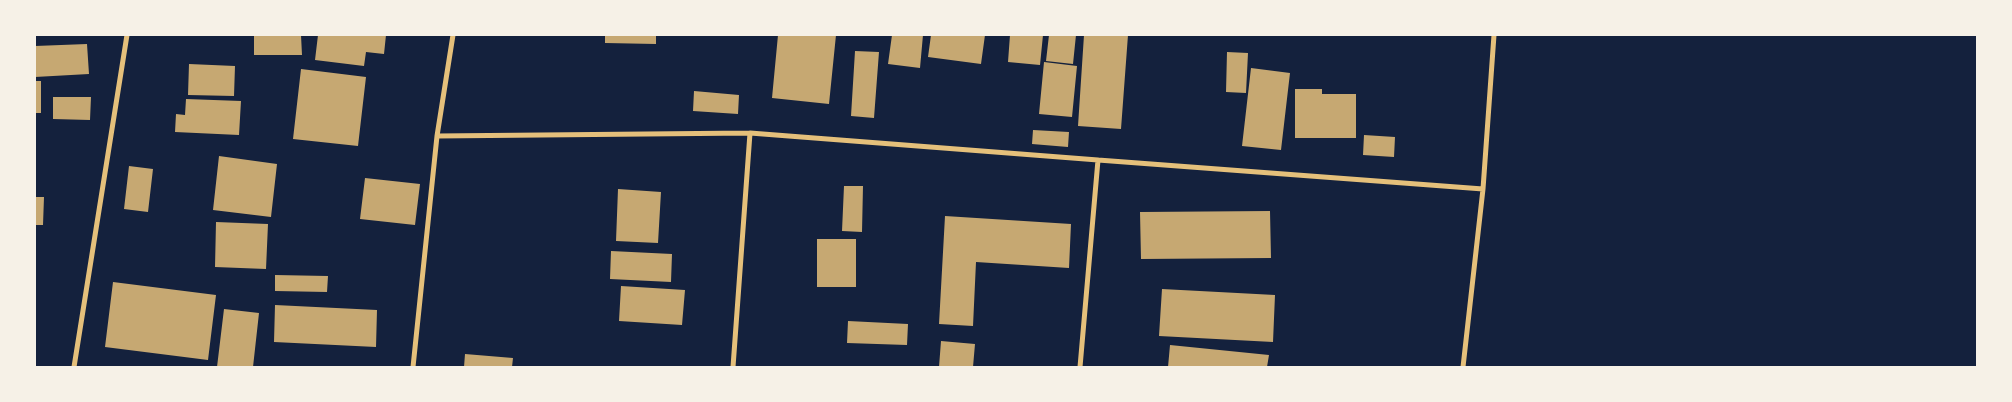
<!DOCTYPE html>
<style>
body{margin:0}
#map{position:relative;width:2012px;height:402px;overflow:hidden;background:#14213d;font-family:"Source Serif 4",serif}
canvas{display:block}
.frame{position:absolute;inset:0;border:36px solid #f6f1e7;pointer-events:none}
</style>
<div id="map">
<canvas width="2012" height="402"></canvas>
<div class="frame"></div>
</div>
<script>
const context = document.querySelector('canvas').getContext('2d');
context.lineJoin = 'round';
function fill(path, color) { context.fillStyle = color; context.fill(path, 'evenodd'); }
const toPath = rows => new Path2D(rows.map(r => 'M' + r).join(''));
function trace(path, color, width, dash) { context.strokeStyle = color; context.lineWidth = width; context.lineCap = dash ? 'butt' : 'round'; context.setLineDash(dash || []); context.stroke(path); }
const building = toPath([
 [254,35,301,35,302,55,254,55],
 [318,35,386,35,384,54,366,52,364,66,315,60],
 [605,35,656,35,656,44,605,43],
 [778,35,836,35,829,104,772,98],
 [892,35,923,35,920,68,888,64],
 [931,35,985,35,981,64,928,57],
 [1010,35,1043,35,1040,65,1008,62],
 [1049,35,1076,35,1073,64,1046,61],
 [1084,35,1128,35,1121,129,1078,126],
 [87,44,89,74,35,77,35,46],
 [855,51,879,52,874,118,851,116],
 [1227,52,1248,53,1246,93,1226,92],
 [1044,62,1077,66,1072,117,1039,114],
 [189,64,235,66,234,96,188,95],
 [1251,68,1290,73,1281,150,1242,146],
 [301,69,366,77,358,146,293,139],
 [35,81,41,81,41,113,35,113],
 [1295,89,1322,89,1322,94,1356,94,1356,138,1295,138],
 [694,91,739,95,738,114,693,111],
 [53,97,91,97,90,120,53,119],
 [186,99,241,101,239,135,175,132,176,114,185,115],
 [1033,130,1069,132,1068,147,1032,144],
 [1364,135,1395,137,1394,157,1363,155],
 [219,156,277,164,271,217,213,210],
 [129,166,153,169,148,212,124,209],
 [365,178,420,184,415,225,360,219],
 [844,186,863,186,862,232,842,231],
 [618,189,661,192,658,243,616,241],
 [35,197,44,197,43,225,35,225],
 [1270,211,1271,258,1141,259,1140,212],
 [945,216,1071,224,1069,268,976,262,973,326,939,324],
 [216,222,268,224,266,269,215,267],
 [817,239,856,239,856,287,817,287],
 [611,251,672,254,671,282,610,279],
 [275,275,328,276,327,292,275,291],
 [113,282,216,295,208,360,105,347],
 [621,286,685,290,682,325,619,321],
 [1162,289,1275,295,1273,342,1159,336],
 [275,305,377,310,376,347,274,342],
 [224,309,259,313,253,367,217,367],
 [848,321,908,324,907,345,847,343],
 [941,341,975,344,973,367,939,367],
 [1170,345,1269,355,1267,367,1168,367],
 [465,354,513,358,512,367,464,367]
]);
const minor = toPath([
 [437,136,750,133,1098,160,1080,367],
 [1098,160,1483,189],
 [74,367,127,35],
 [413,367,437,136,453,35],
 [733,367,750,133],
 [1463,367,1483,189,1494,35]
]);
fill(building, '#c6a872');
trace(minor, '#e5c07b', 5);
</script>
